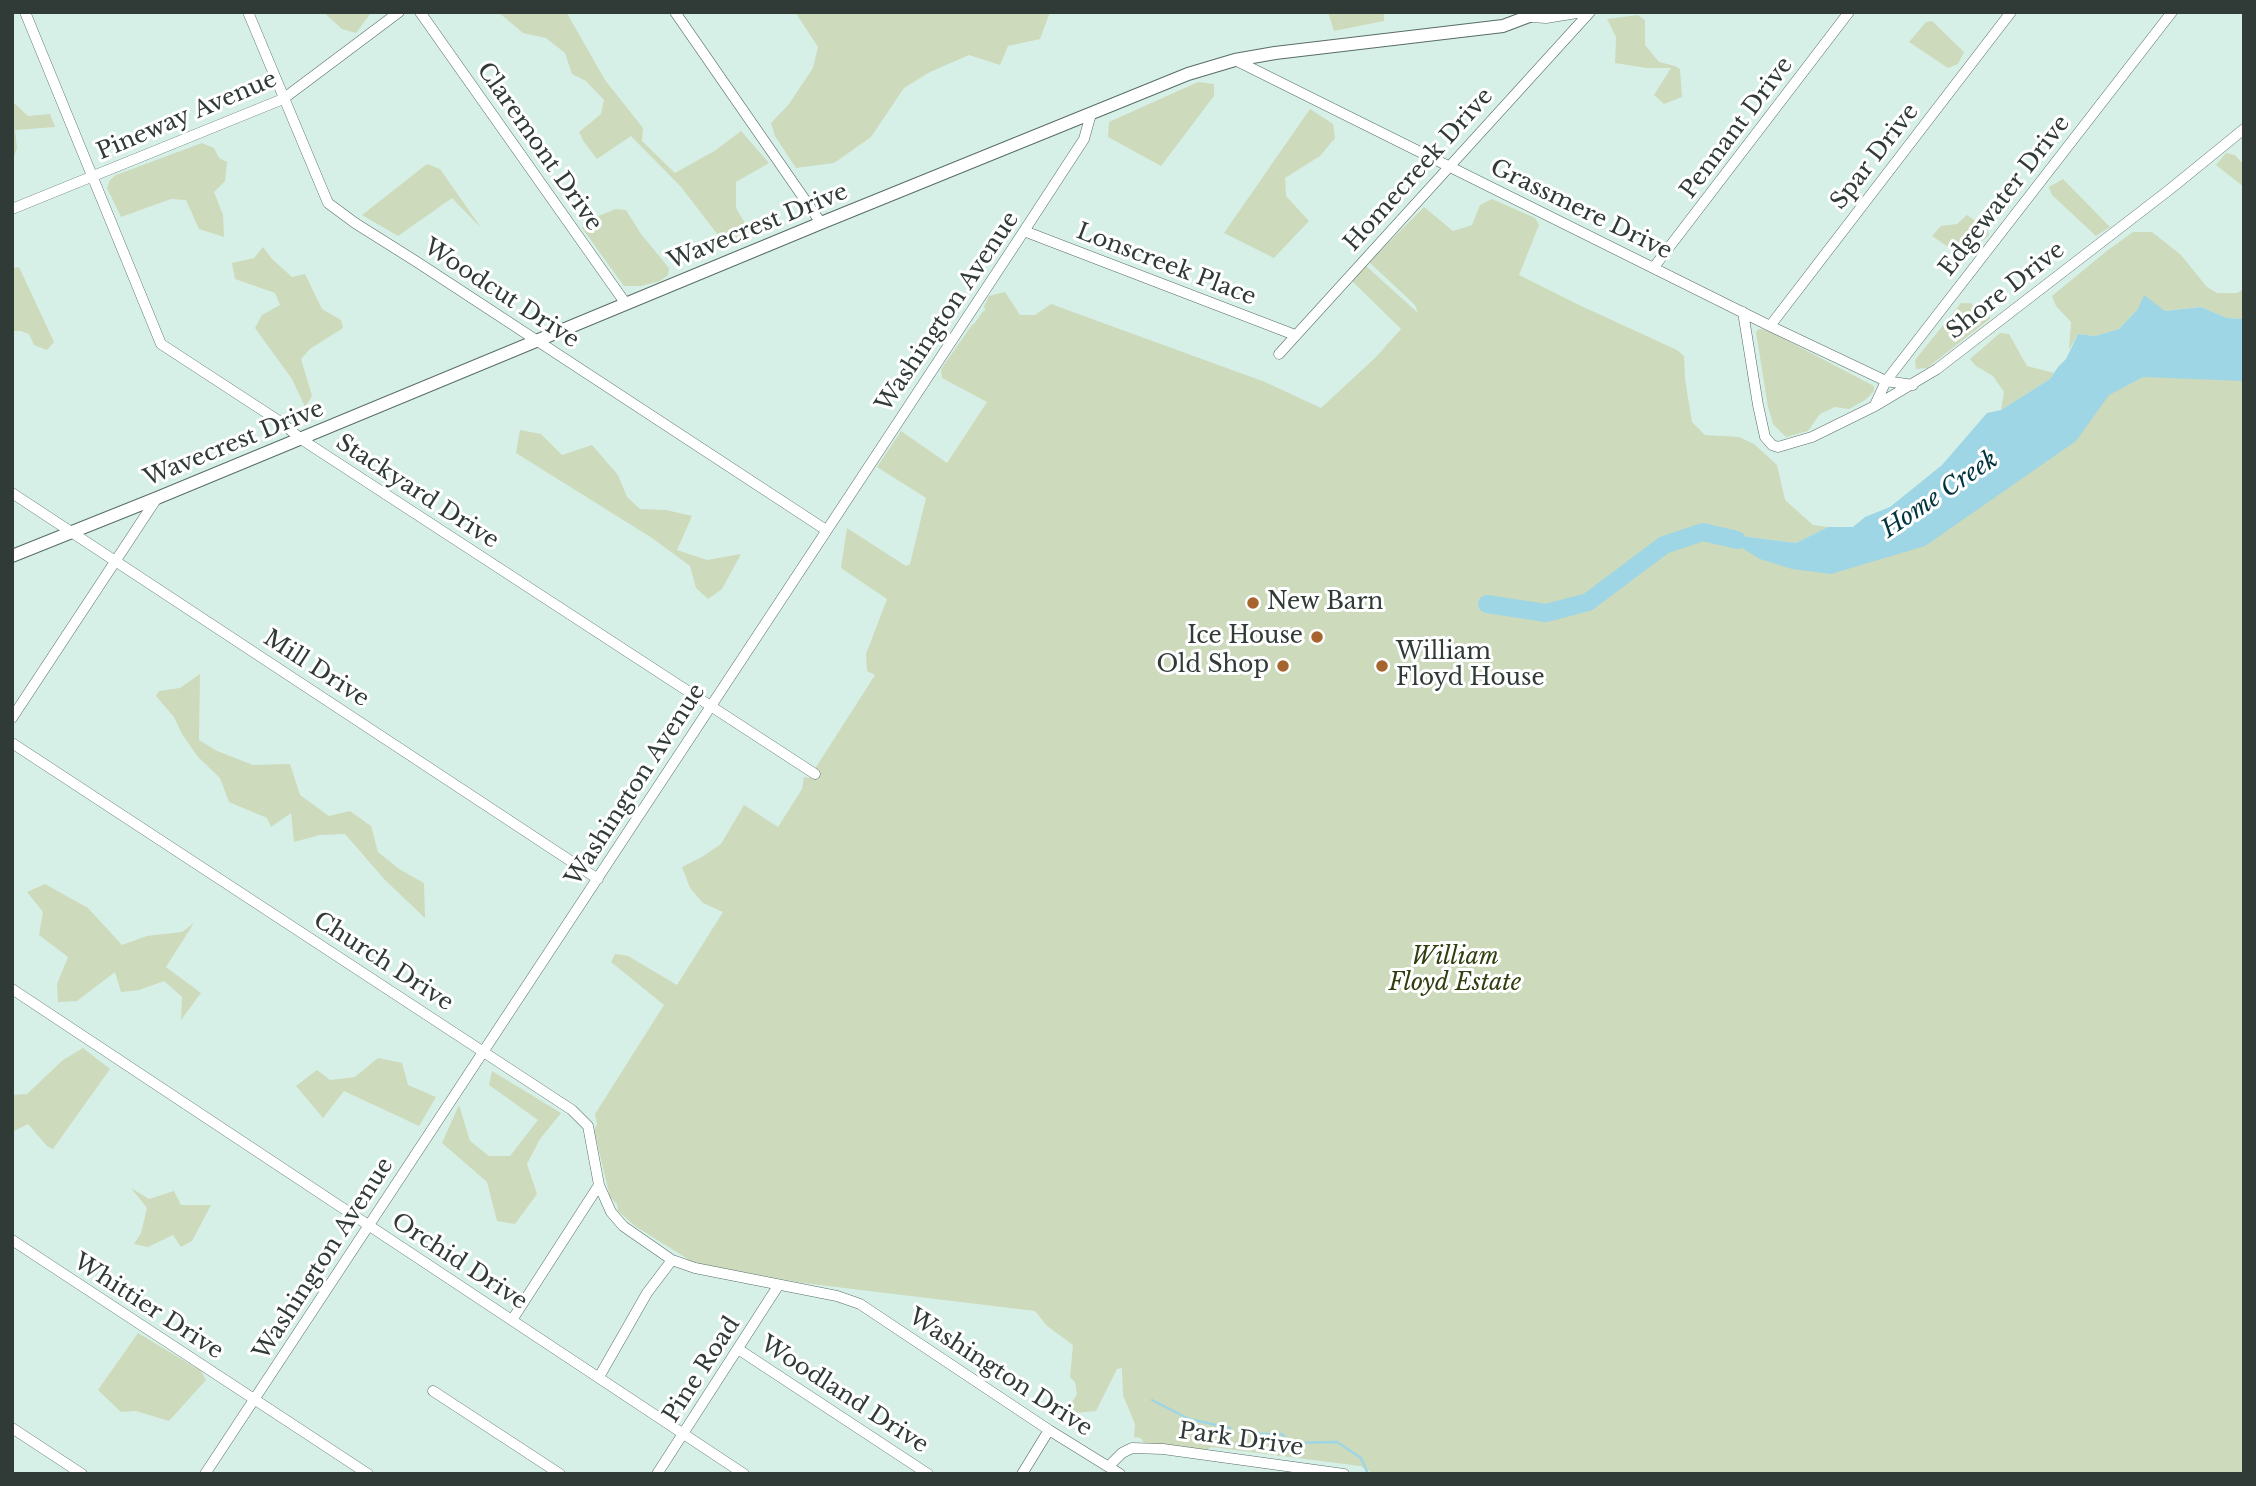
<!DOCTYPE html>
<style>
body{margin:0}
#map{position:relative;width:2256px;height:1486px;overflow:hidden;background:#d7f0e7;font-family:"Libre Baskerville",serif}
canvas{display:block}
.frame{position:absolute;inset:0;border:14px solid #303a36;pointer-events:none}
</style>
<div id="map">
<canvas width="2256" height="1486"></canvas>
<div class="frame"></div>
</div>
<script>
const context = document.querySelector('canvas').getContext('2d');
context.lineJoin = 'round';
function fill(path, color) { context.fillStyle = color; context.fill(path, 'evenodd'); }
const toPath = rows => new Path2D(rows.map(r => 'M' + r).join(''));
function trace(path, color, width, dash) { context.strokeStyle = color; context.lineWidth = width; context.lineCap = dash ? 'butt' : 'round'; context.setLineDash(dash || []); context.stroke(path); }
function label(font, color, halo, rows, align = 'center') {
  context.font = font + ' "Libre Baskerville",serif'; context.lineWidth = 6; context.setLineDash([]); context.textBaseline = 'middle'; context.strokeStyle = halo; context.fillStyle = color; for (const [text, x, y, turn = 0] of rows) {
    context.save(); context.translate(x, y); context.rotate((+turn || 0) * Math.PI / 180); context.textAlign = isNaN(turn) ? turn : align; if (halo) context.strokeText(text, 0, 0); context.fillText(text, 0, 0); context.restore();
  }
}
const green = toPath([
 [323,12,370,12,370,14,356,33,342,29],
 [498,12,569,12,568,15,605,80,643,128,642,141,675,173,716,150,741,131,769,163,736,182,736,208,746,225,739,243,725,244,681,187,631,136,597,159,584,142,579,132,601,114,604,100,586,81,572,74,565,53,546,38,523,33],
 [795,12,1050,12,1040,39,1008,46,1000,65,969,55,930,72,904,88,871,137,834,163,796,168,775,136,771,123,789,104,813,68,818,47],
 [1328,12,1384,12,1384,21,1334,31],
 [1638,15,1645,20,1645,45,1659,62,1675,66,1680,69,1682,97,1664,104,1654,95,1671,68,1647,68,1615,63,1616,37,1607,19],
 [1932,21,1964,52,1958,64,1948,68,1909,42,1926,22],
 [1198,82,1214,84,1214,96,1161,166,1108,137,1109,122],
 [12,101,28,116,50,114,55,127,15,130,17,148,12,163],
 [1310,109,1333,124,1335,138,1320,156,1285,178,1286,196,1309,221,1274,258,1224,233],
 [202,143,214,148,219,158,227,162,225,181,214,192,223,215,224,237,199,229,186,200,171,199,121,217,107,188,110,180,116,175],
 [2226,153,2235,155,2244,165,2244,187,2216,165],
 [427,164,440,169,482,229,452,198,398,236,362,215],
 [2063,179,2110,227,2096,236,2052,195,2049,187],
 [1492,199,1535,218,1539,225,1519,275,1579,305,1677,350,1684,356,1685,379,1692,422,1705,435,1739,437,1754,444,1777,465,1785,500,1813,525,1828,527,1796,543,1749,537,1731,533,1717,535,1742,548,1806,556,2104,390,2142,365,2244,371,2244,1474,1375,1474,1360,1466,1211,1447,1204,1452,1144,1443,1141,1438,1134,1437,1135,1424,1123,1395,1122,1368,1117,1369,1096,1411,1074,1413,1072,1402,1077,1394,1075,1382,1070,1377,1073,1345,1047,1326,1035,1311,803,1283,694,1263,635,1226,618,1211,617,1204,610,1197,594,1130,597,1124,595,1114,664,1005,611,962,615,954,628,956,677,985,723,912,703,903,690,888,682,867,702,857,721,844,744,805,778,827,802,789,804,777,809,778,875,675,867,671,866,654,887,599,841,568,847,528,906,566,910,564,926,498,877,467,901,431,947,463,987,402,942,378,941,369,972,325,974,324,984,310,986,311,984,307,989,296,1005,292,1020,315,1035,315,1051,304,1265,382,1321,408,1376,357,1401,329,1352,281,1365,265,1418,313,1415,305,1369,262,1424,207,1453,231,1472,225,1480,205],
 [616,209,626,210,641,234,669,268,668,275,660,281,641,286,624,286,582,228,588,220],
 [1967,215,1987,229,1989,235,1963,257,1932,236,1941,226,1957,224],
 [2133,232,2152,232,2181,255,2207,287,2217,293,2237,293,2244,289,2244,319,2227,318,2201,307,2165,311,2138,309,2119,329,2095,336,2078,334,2069,350,2071,322,2056,306,2052,296,2108,250],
 [263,247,272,259,292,277,305,274,322,309,341,320,343,328,310,349,301,359,312,396,305,407,292,379,255,328,262,315,280,305,275,293,235,279,232,263,254,258],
 [19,267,54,342,47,350,34,345,29,334,21,331,12,331,12,268],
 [1961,303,1970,303,1991,318,1927,368,1916,369,1915,360],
 [1759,329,1767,330,1874,386,1874,391,1865,400,1849,409,1835,407,1820,414,1808,431,1786,437,1773,424,1768,407,1756,332],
 [2000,333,2009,334,2027,366,2054,373,2050,379,2001,410,2004,392,1993,376,1976,366,1970,359],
 [520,430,541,434,562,455,592,445,618,475,627,497,640,509,666,510,692,516,677,550,707,560,741,554,722,589,708,599,696,588,690,566,652,538,516,453],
 [200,674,199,740,217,751,253,765,290,764,300,795,329,816,350,811,371,826,378,852,399,869,424,883,425,918,385,880,345,834,320,835,294,842,291,813,271,827,267,818,229,802,220,778,198,757,182,734,174,717,156,696,159,691,180,688],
 [45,884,88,908,122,945,147,936,182,932,194,923,166,967,201,993,181,1020,182,997,164,981,139,990,121,992,115,972,77,1001,58,1002,57,984,68,957,39,935,43,912,27,892],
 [83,1048,110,1069,53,1149,47,1146,28,1124,12,1132,12,1095,27,1094,63,1060],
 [378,1058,402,1063,408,1085,436,1097,419,1126,344,1091,323,1118,296,1086,317,1070,330,1080,355,1077],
 [492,1071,561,1113,540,1139,527,1164,537,1194,515,1224,497,1221,487,1182,442,1143,459,1105,470,1141,489,1156,510,1156,538,1120,489,1085],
 [131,1188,149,1199,174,1191,181,1205,211,1205,192,1241,181,1247,173,1235,148,1247,134,1244,141,1233,147,1208],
 [138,1333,201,1371,206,1380,169,1421,136,1411,121,1412,98,1390]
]);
const water = toPath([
 [2144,295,2165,311,2201,307,2227,318,2244,319,2244,381,2143,377,2109,395,2076,441,1925,546,1831,574,1792,569,1760,559,1732,542,1715,535,1731,533,1749,537,1796,543,1828,527,1853,527,1865,517,1890,507,1942,465,1987,413,2001,410,2050,379,2058,367,2066,359,2078,334,2095,336,2119,329,2138,309]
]);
const stream = toPath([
 [1152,1400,1189,1419,1230,1428],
 [1256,1434,1282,1434,1290,1443,1337,1442,1361,1458,1368,1474]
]);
const river = toPath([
 [1487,604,1546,613,1588,602,1664,545,1703,532,1737,540]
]);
const minor = toPath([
 [25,12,161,344,282,423,301,439,815,774],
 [248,12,328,203,355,223,417,262,826,530],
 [420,12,626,304],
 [675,12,821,223],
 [1531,17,1546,18,1583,12],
 [1235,60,1770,326,1886,381,1913,385],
 [12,209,283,99,399,12],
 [1024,231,1295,335],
 [1654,267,1849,12],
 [1743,312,1758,405,1765,437,1772,445,1778,447,1812,437,1875,406,1937,369,2169,190,2244,129],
 [1770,326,2011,12],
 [1279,354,1590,12],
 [1875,405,1886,381,2172,12],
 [12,493,598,879],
 [12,718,157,498],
 [12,743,572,1110,588,1126,599,1185,611,1212,623,1226,672,1260,695,1268,837,1296,860,1304,1049,1430,1120,1474],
 [12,989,744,1474],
 [12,1240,368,1474],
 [512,1320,599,1185],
 [738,1349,928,1474],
 [599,1377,647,1293,672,1260],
 [433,1391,560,1474],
 [12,1428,82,1474],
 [1109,1466,1122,1453,1132,1448,1163,1449,1344,1474],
 [205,1474,1024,231,1084,139,1091,114],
 [657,1474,778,1286],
 [1022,1474,1049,1430]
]);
const tertiary = toPath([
 [12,556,157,498,821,223,1188,74,1235,60,1275,53,1503,26,1540,12]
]);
const markers = [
 [1253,603,7,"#a6652f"],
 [1317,637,7,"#a6652f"],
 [1283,666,7,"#a6652f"],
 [1382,666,7,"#a6652f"]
];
const streetNames = [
 ["Pineway Avenue",187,116,-23],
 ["Pennant Drive",1737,128,-53],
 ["Claremont Drive",539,147,55],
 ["Spar Drive",1875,157,-52],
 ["Homecreek Drive",1419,170,-48],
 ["Edgewater Drive",2005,196,-52],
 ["Grassmere Drive",1581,210,26],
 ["Wavecrest Drive",758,227,-22],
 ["Lonscreek Place",1166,265,21],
 ["Shore Drive",2006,291,-38],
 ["Woodcut Drive",501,294,33],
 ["Washington Avenue",948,312,-56],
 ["Wavecrest Drive",234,444,-22],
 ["Stackyard Drive",417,492,33],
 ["Mill Drive",316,669,33],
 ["Washington Avenue",636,785,-57],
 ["Church Drive",383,962,33],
 ["Washington Avenue",324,1259,-57],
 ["Orchid Drive",459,1262,33],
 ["Whittier Drive",148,1307,33],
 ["Pine Road",702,1370,-57],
 ["Washington Drive",1000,1373,33],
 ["Woodland Drive",844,1395,33],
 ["Park Drive",1241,1440,8]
];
const poiNames = [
 ["New Barn",1267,603],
 ["Ice House",1303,637,"right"],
 ["William",1396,653],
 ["Floyd House",1396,679],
 ["Old Shop",1269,666,"right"]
];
const parkNames = [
 ["William",1455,958],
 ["Floyd Estate",1455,984]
];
const waterNames = [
 ["Home Creek",1940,495,-34]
];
fill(green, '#cddabc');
fill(water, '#9ed6e5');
trace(stream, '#9ed6e5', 2.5);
trace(river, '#9ed6e5', 18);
trace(minor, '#576d65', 11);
trace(tertiary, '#576d65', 14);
trace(minor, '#fff', 10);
trace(tertiary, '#fff', 12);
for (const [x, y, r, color] of markers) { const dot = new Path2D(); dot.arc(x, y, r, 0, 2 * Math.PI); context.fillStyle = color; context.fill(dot); trace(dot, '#fff', 2.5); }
label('23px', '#303a36', '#fff', streetNames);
label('23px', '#303a36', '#fff', poiNames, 'left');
label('italic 23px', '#303f10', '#fff', parkNames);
label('italic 24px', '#00343f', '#fff', waterNames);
</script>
